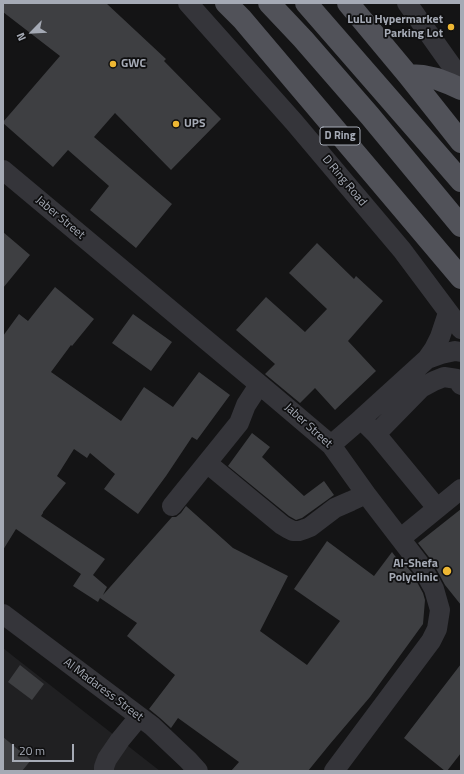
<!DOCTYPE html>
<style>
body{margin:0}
#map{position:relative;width:464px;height:774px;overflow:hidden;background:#141415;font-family:"Titillium Web",sans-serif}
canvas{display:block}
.frame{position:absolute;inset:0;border:4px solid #a5aab5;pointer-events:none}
.north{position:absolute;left:12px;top:12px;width:40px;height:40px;-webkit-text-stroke:3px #0f0f10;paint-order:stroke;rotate:246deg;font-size:11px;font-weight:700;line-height:16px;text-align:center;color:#a5aab5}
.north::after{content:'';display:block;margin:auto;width:14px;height:18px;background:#a5aab5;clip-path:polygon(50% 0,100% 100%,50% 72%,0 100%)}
.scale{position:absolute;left:12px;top:744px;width:62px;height:18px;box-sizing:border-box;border:2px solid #a5aab5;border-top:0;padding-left:5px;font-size:12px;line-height:14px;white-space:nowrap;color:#a5aab5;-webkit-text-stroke:3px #0f0f10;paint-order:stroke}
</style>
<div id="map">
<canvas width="464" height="774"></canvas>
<div class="frame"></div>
<div class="north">N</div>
<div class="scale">20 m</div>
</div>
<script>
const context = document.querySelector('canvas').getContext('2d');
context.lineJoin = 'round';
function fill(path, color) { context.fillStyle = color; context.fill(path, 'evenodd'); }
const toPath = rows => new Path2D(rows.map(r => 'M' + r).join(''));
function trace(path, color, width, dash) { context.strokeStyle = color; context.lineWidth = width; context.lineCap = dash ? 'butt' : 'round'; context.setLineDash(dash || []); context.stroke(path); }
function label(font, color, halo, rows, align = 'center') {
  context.font = font + ' "Titillium Web",sans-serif'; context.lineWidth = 3.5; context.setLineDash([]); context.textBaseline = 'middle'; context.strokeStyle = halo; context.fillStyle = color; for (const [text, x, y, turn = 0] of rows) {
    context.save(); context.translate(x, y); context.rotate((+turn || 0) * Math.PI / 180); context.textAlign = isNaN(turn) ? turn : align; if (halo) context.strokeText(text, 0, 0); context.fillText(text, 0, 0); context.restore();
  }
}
const built = toPath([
 [3,648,13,656,160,771,3,771]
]);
const building = toPath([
 [3,3,106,3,166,59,164,61,221,119,171,170,115,113,94,137,172,204,136,248,90,210,109,186,68,150,53,167,3,123,3,122,60,56,3,12],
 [3,232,30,255,3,288],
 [317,243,354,279,356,276,383,301,348,341,376,371,335,410,315,388,300,403,265,374,275,364,236,330,266,297,305,332,327,309,289,273],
 [55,287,94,319,72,346,71,345,51,372,121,421,144,387,173,407,199,372,230,395,197,440,192,437,166,476,138,514,104,489,115,474,90,453,87,458,74,449,57,476,66,483,43,512,43,513,41,516,105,559,93,575,107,587,103,595,172,517,176,517,181,513,186,506,233,548,288,576,260,631,307,665,340,621,294,589,327,541,374,576,392,552,398,560,400,558,412,573,423,593,425,600,423,624,370,697,330,744,308,771,231,771,239,762,178,718,171,728,160,718,149,709,175,675,127,636,137,623,100,598,98,602,73,586,81,574,16,529,3,550,3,336,19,314,28,321],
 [133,314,172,342,151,371,112,343],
 [252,433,270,447,262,457,304,496,324,481,334,495,302,518,296,520,289,516,228,466],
 [461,509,461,605,445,585,432,561,418,543],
 [461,664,461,753,447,771,445,771,404,738],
 [20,665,44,684,32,700,8,682],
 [3,737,31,760,22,771,3,771]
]);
const minor = toPath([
 [188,3,294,122,402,250,461,329],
 [407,3,461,79],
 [3,170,272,395,331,445,366,494,422,567,434,589,440,610,437,629,431,641,334,771],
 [427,359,441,354,455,351,461,352],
 [361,419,376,434,437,508],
 [376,434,421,388,434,381,444,377,457,379,461,385],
 [331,445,361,419,427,359,434,349,440,337,448,313],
 [207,463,282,525,287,528,293,531,299,531,305,529,310,527,335,508,351,501,366,494],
 [172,506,239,423,246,405,259,385],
 [401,538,461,489],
 [3,614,152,726,188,760,198,771],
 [104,771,104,767,107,759,120,740,139,717]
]);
const major = toPath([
 [226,3,242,19,461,278],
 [269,3,303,39,370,116,461,226],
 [306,3,461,181],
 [348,3,408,75,461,142],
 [408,75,423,76,437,79,450,84,461,89]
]);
const markers = [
 [451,27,4,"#eeb733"],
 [113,64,4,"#eeb733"],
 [176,124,4,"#eeb733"],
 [447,571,5,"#eeb733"]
];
const shields = [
 [340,136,40]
];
const shieldNames = [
 ["D Ring",340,136]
];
const poiNames = [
 ["LuLu Hypermarket",443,20],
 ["Parking Lot",443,34],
 ["GWC",121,64,"left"],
 ["UPS",184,124,"left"],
 ["Al-Shefa",438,564],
 ["Polyclinic",438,578]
];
const streetNames = [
 ["D Ring Road",344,181,50],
 ["Jaber Street",60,218,40],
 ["Jaber Street",308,426,42],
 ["Al Madaress Street",103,690,37]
];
fill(built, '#202022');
fill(building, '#3e3f42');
trace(minor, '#35353a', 20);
trace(major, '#515259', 22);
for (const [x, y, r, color] of markers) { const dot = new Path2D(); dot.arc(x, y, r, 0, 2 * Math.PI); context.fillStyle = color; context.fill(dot); trace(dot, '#0f0f10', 1.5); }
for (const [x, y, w] of shields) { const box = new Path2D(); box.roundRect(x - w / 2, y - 9, w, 18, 3); context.fillStyle = '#0f0f10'; context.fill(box); trace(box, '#a5aab5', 1); }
label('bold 11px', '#a5aab5', null, shieldNames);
label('bold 12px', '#a5aab5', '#0f0f10', poiNames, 'right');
label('12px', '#a5aab5', '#0f0f10', streetNames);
</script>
